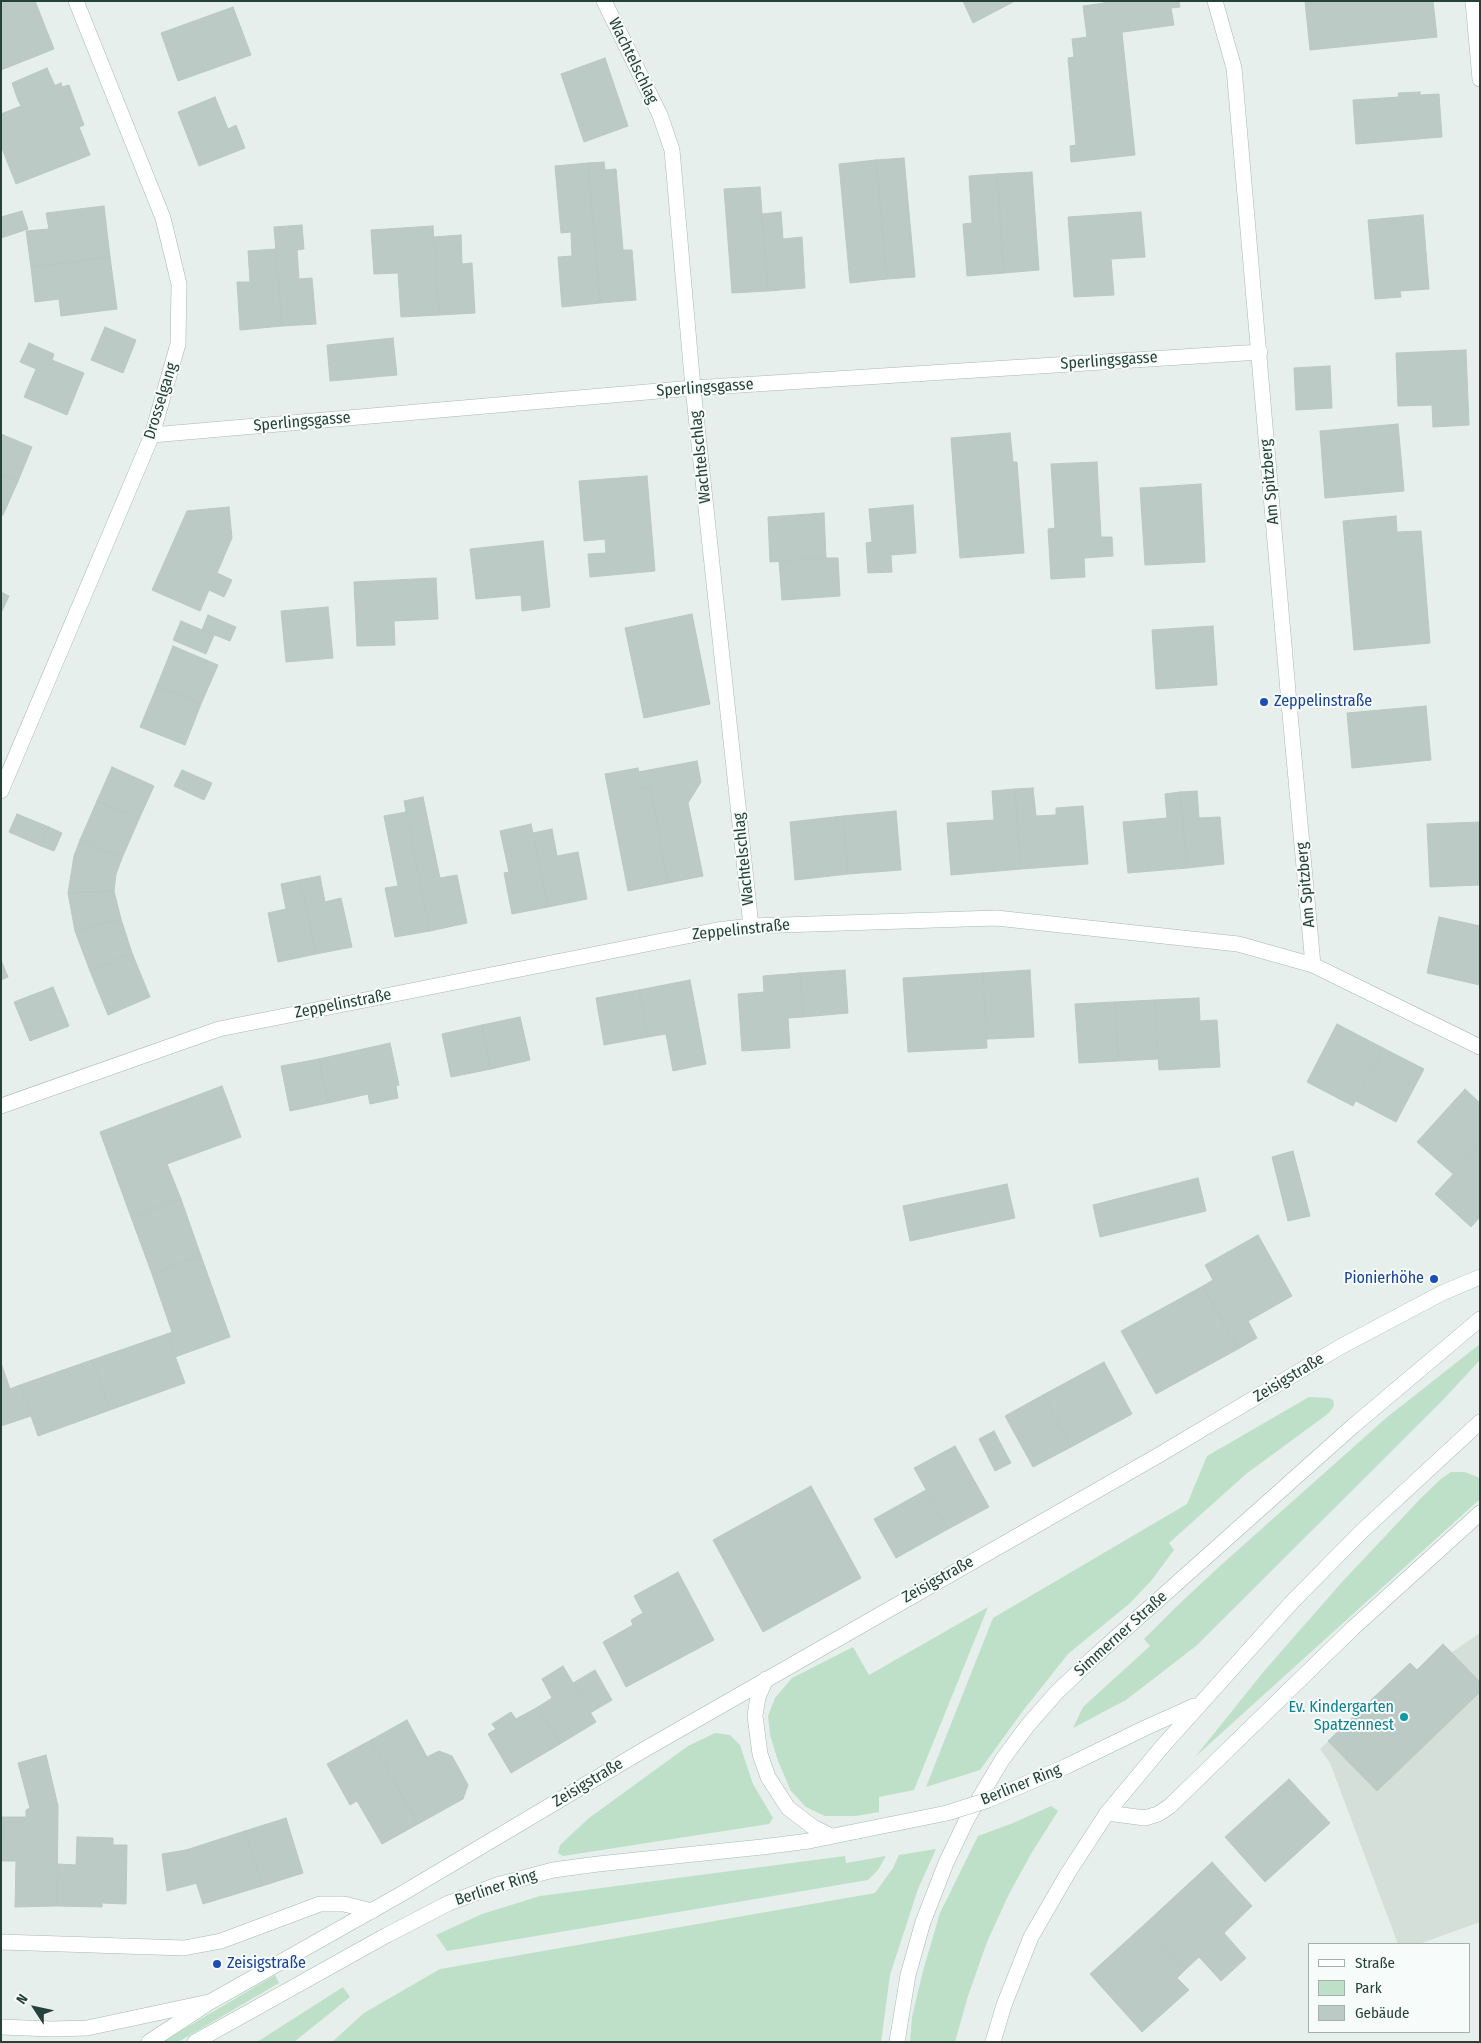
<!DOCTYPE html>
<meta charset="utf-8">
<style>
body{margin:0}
#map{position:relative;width:1481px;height:2043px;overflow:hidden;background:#e6efeb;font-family:"Fira Sans Condensed",sans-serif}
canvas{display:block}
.frame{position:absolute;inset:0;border:2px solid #24423a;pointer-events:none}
.legend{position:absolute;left:1308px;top:1943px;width:162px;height:90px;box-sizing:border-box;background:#f7fbf9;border:1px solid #a3b1ad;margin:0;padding:6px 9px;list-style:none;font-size:15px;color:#24423a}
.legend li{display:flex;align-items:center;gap:10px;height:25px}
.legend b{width:25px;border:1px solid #a3b1ad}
.north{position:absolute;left:10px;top:1983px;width:50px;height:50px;-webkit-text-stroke:4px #f7fbf9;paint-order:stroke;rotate:305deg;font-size:14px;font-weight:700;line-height:20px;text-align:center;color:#24423a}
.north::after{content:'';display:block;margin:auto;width:18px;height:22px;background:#24423a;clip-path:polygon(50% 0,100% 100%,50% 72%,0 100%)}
</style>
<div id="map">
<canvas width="1481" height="2043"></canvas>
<div class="frame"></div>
<ul class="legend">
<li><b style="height:6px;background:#fff"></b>Straße</li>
<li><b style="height:14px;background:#bfe0c8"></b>Park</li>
<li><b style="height:14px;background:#bbcac4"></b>Gebäude</li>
</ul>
<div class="north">N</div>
</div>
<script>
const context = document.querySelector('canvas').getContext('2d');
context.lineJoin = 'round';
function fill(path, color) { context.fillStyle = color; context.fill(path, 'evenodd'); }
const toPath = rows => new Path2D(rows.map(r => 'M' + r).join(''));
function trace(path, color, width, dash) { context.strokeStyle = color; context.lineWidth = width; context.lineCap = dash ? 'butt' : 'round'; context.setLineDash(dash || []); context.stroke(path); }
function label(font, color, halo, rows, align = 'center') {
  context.font = font + ' "Fira Sans Condensed",sans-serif'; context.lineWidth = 4; context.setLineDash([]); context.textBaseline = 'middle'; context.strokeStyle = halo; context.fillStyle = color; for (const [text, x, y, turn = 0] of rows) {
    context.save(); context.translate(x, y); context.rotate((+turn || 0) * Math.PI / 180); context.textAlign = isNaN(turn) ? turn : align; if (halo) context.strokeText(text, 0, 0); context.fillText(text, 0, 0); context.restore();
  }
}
const built = toPath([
 [1480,1633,1480,1922,1419,1944,1398,1944,1330,1763,1320,1749,1410,1663,1417,1670,1443,1644,1452,1652]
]);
const green = toPath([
 [1480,1344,1480,1360,1442,1401,1196,1646,1126,1700,1073,1728,1083,1707,1150,1646,1144,1639,1176,1607,1220,1566,1386,1418],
 [1309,1397,1329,1398,1333,1400,1334,1406,1329,1413,1246,1474,1169,1543,1174,1550,1151,1581,1129,1604,1068,1654,1022,1712,980,1770,926,1787,993,1618,1187,1504,1207,1456],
 [1451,1472,1465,1472,1480,1478,1480,1499,1195,1757,1265,1670,1342,1582,1422,1497,1442,1478],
 [988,1607,914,1790,879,1797,879,1812,856,1816,825,1816,806,1807,791,1791,778,1761,770,1735,768,1716,775,1698,792,1678,853,1647,869,1675],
 [715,1733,730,1735,740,1745,753,1784,773,1818,769,1824,563,1856,558,1853,560,1845,589,1818,688,1746],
 [1051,1806,1058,1811,1031,1854,1009,1894,987,1942,968,1996,955,2042,910,2042,912,2017,923,1971,940,1913,978,1836,1013,1823],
 [936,1849,918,1889,890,1975,881,2042,332,2042,364,2013,440,1969,875,1893,893,1868,899,1855],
 [845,1856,846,1863,886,1856,878,1870,868,1880,447,1951,436,1935,482,1914,540,1896],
 [275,1975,279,1983,178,2042,162,2042],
 [343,1987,350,1997,294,2042,257,2042]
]);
const building = toPath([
 [1,1,35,1,54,49,1,70,1,1],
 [963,1,1015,1,973,23,963,1],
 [1104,1,1179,1,1180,7,1171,8,1174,25,1087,37,1083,6,1104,3,1104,1],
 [1305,1,1433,1,1437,37,1310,50,1305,1],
 [233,7,251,55,178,81,161,33,233,7],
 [1122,33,1135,155,1071,162,1070,146,1076,145,1068,58,1074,57,1072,39,1122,33],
 [605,58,628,126,584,142,561,74,605,58],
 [47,68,55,86,18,100,12,83,47,68],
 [61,83,62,87,69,85,84,125,79,127,90,155,16,184,1,146,1,114,21,106,18,100,61,83],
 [1420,92,1420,95,1439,94,1442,137,1356,144,1353,100,1399,97,1398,93,1420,92],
 [215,97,228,129,236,125,245,148,199,166,178,112,215,97],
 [904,158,915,277,887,279,876,160,904,158],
 [876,160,887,279,850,283,839,164,876,160],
 [604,162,605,170,616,169,623,250,632,250,636,300,600,303,588,163,604,162],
 [588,163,600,303,562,307,558,257,572,256,571,232,561,233,555,166,588,163],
 [1032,172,1039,270,1004,273,997,174,1032,172],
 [997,174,1004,273,967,276,963,224,972,223,969,176,997,174],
 [760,187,768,291,732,293,724,189,760,187],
 [104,206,110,257,31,267,26,231,49,229,46,213,104,206],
 [22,211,28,229,1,238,1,217,22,211],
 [781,212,783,239,802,237,805,288,768,291,762,214,781,212],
 [1141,212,1145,257,1111,259,1114,295,1074,297,1068,217,1141,212],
 [1423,215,1429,289,1400,291,1401,297,1375,299,1368,220,1423,215],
 [302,225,304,249,297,250,299,279,312,278,316,324,282,326,274,227,302,225],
 [433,226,439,315,401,317,398,273,374,274,371,230,433,226],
 [461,235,462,264,472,263,475,313,439,315,434,237,461,235],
 [276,249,282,326,240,330,237,282,250,282,248,251,276,249],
 [110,257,117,309,61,316,59,299,35,302,31,267,110,257],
 [105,327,136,340,123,373,91,360,105,327],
 [393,338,397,375,330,381,327,345,393,338],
 [29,343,54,354,52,360,84,373,67,415,24,397,36,369,20,362,29,343],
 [1466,350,1469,425,1433,427,1432,405,1398,406,1396,353,1466,350],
 [1330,366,1332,408,1296,410,1294,368,1330,366],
 [1398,424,1404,491,1325,498,1320,431,1398,424],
 [1010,433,1013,462,1017,462,1024,553,960,558,951,438,1010,433],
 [1,434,32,447,18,481,1,474,1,434],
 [1097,462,1101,537,1112,537,1113,556,1084,558,1085,577,1051,579,1048,529,1055,528,1051,464,1097,462],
 [1,474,18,481,3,515,1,515,1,474],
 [647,476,655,571,590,577,588,554,606,553,605,539,584,541,579,481,647,476],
 [1201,484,1205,562,1145,565,1140,488,1201,484],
 [913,505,916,553,891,555,892,572,868,573,866,543,872,542,869,509,913,505],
 [229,507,232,538,217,573,232,580,224,597,209,590,200,611,152,590,187,511,229,507],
 [824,513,826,558,770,562,768,517,824,513],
 [1396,516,1397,532,1421,531,1430,643,1354,650,1343,521,1396,516],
 [543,541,550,607,522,611,521,595,476,599,470,549,543,541],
 [826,558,838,558,840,596,782,600,779,561,826,558],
 [436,578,438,619,394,621,395,645,357,646,354,582,436,578],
 [1,592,9,596,1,613,1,592],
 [328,607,333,658,286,662,281,611,328,607],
 [692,614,710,704,644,718,625,628,692,614],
 [208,615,236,627,230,641,202,630,208,615],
 [181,621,214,635,206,654,173,640,181,621],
 [1213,626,1217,685,1156,689,1152,630,1213,626],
 [173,646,218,665,201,704,157,686,173,646],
 [157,686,201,704,185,745,140,727,157,686],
 [1426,706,1431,760,1352,768,1347,713,1426,706],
 [697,761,701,782,688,803,703,876,668,883,650,787,642,788,638,772,697,761],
 [112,767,154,786,139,819,97,801,112,767],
 [638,768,642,788,650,787,668,883,628,891,605,774,638,768],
 [182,770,212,783,204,800,174,786,182,770],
 [1033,788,1036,816,1056,815,1056,808,1083,806,1088,864,1021,869,1015,789,1033,788],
 [1015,789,1021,869,951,875,947,823,994,820,992,791,1015,789],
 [1197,791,1199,818,1220,817,1224,864,1187,868,1180,792,1197,791],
 [1180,792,1187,868,1128,873,1123,822,1167,818,1165,794,1180,792],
 [423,797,440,878,457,875,467,923,430,931,404,801,423,797],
 [97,801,139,819,122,858,80,840,97,801],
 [896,811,901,870,848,874,843,816,896,811],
 [406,812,430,931,395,937,385,888,398,886,384,816,406,812],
 [17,814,49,827,41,846,9,832,17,814],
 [843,816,848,874,795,880,790,822,843,816],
 [1480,822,1480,885,1430,887,1427,824,1480,822],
 [531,824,548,907,512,914,504,873,509,872,500,831,531,824],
 [49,827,62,833,54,851,41,846,49,827],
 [552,829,557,856,578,852,587,899,548,907,533,833,552,829],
 [80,840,122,858,116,874,114,891,68,893,74,856,80,840],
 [320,876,325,902,341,898,352,947,316,954,300,880,320,876],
 [300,880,316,954,278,962,268,913,286,909,281,884,300,880],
 [114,891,121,919,75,931,68,893,114,891],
 [1439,917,1480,926,1480,985,1427,973,1439,917],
 [121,919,132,953,90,971,75,931,121,919],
 [132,953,150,997,108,1015,90,971,132,953],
 [1,960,8,977,1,980,1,960],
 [845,970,848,1013,803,1017,800,973,845,970],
 [1030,970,1034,1037,987,1039,983,973,1030,970],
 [800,973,803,1017,788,1018,790,1048,742,1051,738,994,764,992,763,976,800,973],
 [983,973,987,1048,908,1052,903,978,983,973],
 [690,980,706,1064,673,1071,666,1034,648,1037,639,990,690,980],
 [53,987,69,1026,30,1041,14,1002,53,987],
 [639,990,648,1037,604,1045,596,998,639,990],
 [1199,998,1200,1021,1217,1020,1220,1067,1159,1070,1155,1000,1199,998],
 [1155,1000,1158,1059,1118,1061,1115,1002,1155,1000],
 [1115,1002,1118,1061,1079,1063,1075,1004,1115,1002],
 [520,1017,530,1060,491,1069,482,1025,520,1017],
 [1337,1024,1383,1048,1353,1106,1307,1082,1337,1024],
 [482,1025,491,1069,451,1077,442,1034,482,1025],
 [390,1043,399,1085,396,1086,398,1098,370,1104,368,1094,328,1103,319,1059,390,1043],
 [1383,1048,1424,1069,1396,1122,1356,1101,1383,1048],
 [319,1059,328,1103,290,1111,281,1066,319,1059],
 [222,1086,241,1137,167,1164,181,1199,131,1217,100,1132,222,1086],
 [1465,1089,1480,1103,1480,1145,1453,1174,1417,1142,1465,1089],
 [1480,1145,1480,1217,1471,1227,1435,1194,1480,1145],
 [1293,1151,1310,1216,1288,1221,1272,1157,1293,1151],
 [1198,1178,1206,1211,1100,1237,1093,1205,1198,1178],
 [1007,1184,1015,1218,910,1241,903,1206,1007,1184],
 [181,1199,201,1256,152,1274,131,1217,181,1199],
 [1258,1235,1292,1296,1248,1321,1257,1338,1238,1349,1203,1286,1213,1280,1205,1265,1258,1235],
 [201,1256,230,1337,175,1357,167,1334,172,1332,152,1274,201,1256],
 [1203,1286,1238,1349,1156,1394,1121,1331,1203,1286],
 [167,1334,185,1383,110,1410,92,1360,167,1334],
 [92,1360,110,1410,38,1436,20,1385,92,1360],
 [1104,1362,1132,1414,1071,1447,1043,1395,1104,1362],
 [1,1363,10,1389,20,1385,31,1416,1,1426,1,1363],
 [1043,1395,1071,1447,1033,1467,1005,1416,1043,1395],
 [994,1431,1011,1463,995,1471,979,1439,994,1431],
 [955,1446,989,1507,948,1529,914,1468,955,1446],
 [811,1486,861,1578,763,1632,713,1540,811,1486],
 [926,1490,948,1529,896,1558,874,1519,926,1490],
 [678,1572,714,1640,626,1687,603,1642,633,1625,631,1620,643,1613,634,1596,678,1572],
 [1443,1644,1480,1682,1480,1692,1377,1791,1328,1741,1410,1663,1417,1670,1443,1644],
 [563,1666,596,1722,560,1744,538,1707,552,1698,542,1679,563,1666],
 [595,1670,612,1700,590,1713,573,1683,595,1670],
 [538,1707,560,1744,511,1773,488,1734,496,1729,492,1724,511,1712,516,1719,538,1707],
 [407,1720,427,1757,439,1751,452,1756,468,1785,463,1799,418,1824,371,1740,407,1720],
 [371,1740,418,1824,382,1844,357,1801,350,1805,327,1764,371,1740],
 [46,1755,58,1806,57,1906,15,1907,16,1861,1,1861,2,1817,26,1817,26,1810,30,1808,18,1763,46,1755],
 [1289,1779,1330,1823,1265,1882,1225,1837,1289,1779],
 [286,1818,303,1873,262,1886,245,1831,286,1818],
 [245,1831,262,1886,203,1904,186,1850,245,1831],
 [77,1837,113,1838,113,1845,127,1845,126,1904,102,1903,102,1907,57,1906,58,1864,76,1865,77,1837],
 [186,1850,197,1883,167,1891,162,1854,186,1850],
 [1212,1862,1252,1906,1224,1933,1246,1958,1221,1981,1199,1957,1186,1969,1145,1924,1212,1862],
 [1145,1924,1186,1969,1177,1978,1189,1990,1142,2032,1090,1974,1145,1924]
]);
const lane = toPath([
 [1107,1813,1145,1818,1158,1814,1170,1806,1353,1628,1480,1513],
 [1,1942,184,1948,221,1941,320,1904,344,1904,372,1911]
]);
const street = toPath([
 [604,1,660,115,672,150,693,388,751,926],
 [1215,1,1234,68,1289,703,1313,965],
 [1473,1,1480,79],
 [152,435,693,388,1260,352],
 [1,791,152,435,178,344,179,284,163,218,76,1],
 [1,1106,219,1029,717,930,751,926,996,918,1238,944,1313,965,1480,1047],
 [1,2027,51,2029,87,2028,209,2002]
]);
const secondary = toPath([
 [766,1679,758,1697,755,1716,760,1754,768,1777,788,1808,813,1827,831,1836],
 [1067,1766,1145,1728,1194,1706],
 [149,2042,210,2002,403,1893,647,1748,1159,1455,1340,1347,1442,1293,1480,1277],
 [195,2042,387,1935,449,1903,497,1885,553,1870,598,1864,762,1847,809,1841,858,1831],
 [897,2042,908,1975,923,1922,946,1863,967,1819,1002,1760,1028,1725,1057,1692,1093,1658,1353,1426,1480,1319],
 [993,2042,1004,2005,1031,1937,1068,1873,1107,1813,1161,1748,1292,1602,1361,1532,1480,1422]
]);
const secondaryBridge = toPath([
 [858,1831,947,1813,988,1800,1067,1766]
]);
const markers = [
 [1264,702,5,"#1a4fb4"],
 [1434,1279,5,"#1a4fb4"],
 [1404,1717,5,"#0f9aa8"],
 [217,1964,5,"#1a4fb4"]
];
const streetNames = [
 ["Wachtelschlag",633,61,64],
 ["Sperlingsgasse",1109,361,-4],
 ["Sperlingsgasse",705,388,-4],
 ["Drosselgang",161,401,-73],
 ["Sperlingsgasse",302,422,-5],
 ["Wachtelschlag",701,457,-96],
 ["Am Spitzberg",1270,482,-95],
 ["Wachtelschlag",744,859,-96],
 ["Am Spitzberg",1306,885,-95],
 ["Zeppelinstraße",741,930,-6],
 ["Zeppelinstraße",343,1004,-11],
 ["Zeisigstraße",1289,1378,-31],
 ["Zeisigstraße",938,1580,-29],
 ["Simmerner Straße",1121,1634,-42],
 ["Zeisigstraße",588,1783,-31],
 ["Berliner Ring",1021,1785,-22],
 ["Berliner Ring",496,1888,-18]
];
const transitNames = [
 ["Zeppelinstraße",1274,702],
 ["Pionierhöhe",1424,1279,"right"],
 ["Zeisigstraße",227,1964]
];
const cultureNames = [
 ["Ev. Kindergarten",1394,1708],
 ["Spatzennest",1394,1726]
];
fill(built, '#d4dfda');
fill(green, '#bfe0c8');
fill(building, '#bbcac4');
trace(building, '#b8c9c2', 1);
trace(lane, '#a8b8b2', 16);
trace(street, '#a8b8b2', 16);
trace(secondary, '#a4bbb3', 16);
trace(lane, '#fff', 15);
trace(street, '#fff', 15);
trace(secondary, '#fff', 15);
trace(secondaryBridge, '#a4bbb3', 16, []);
trace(secondaryBridge, '#fff', 15);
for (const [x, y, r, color] of markers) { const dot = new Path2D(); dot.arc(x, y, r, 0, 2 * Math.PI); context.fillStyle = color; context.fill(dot); trace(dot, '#f7fbf9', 2); }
label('16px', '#24423a', '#f7fbf9', streetNames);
label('16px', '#164399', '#f7fbf9', transitNames, 'left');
label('16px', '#0d838f', '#f7fbf9', cultureNames, 'right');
</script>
